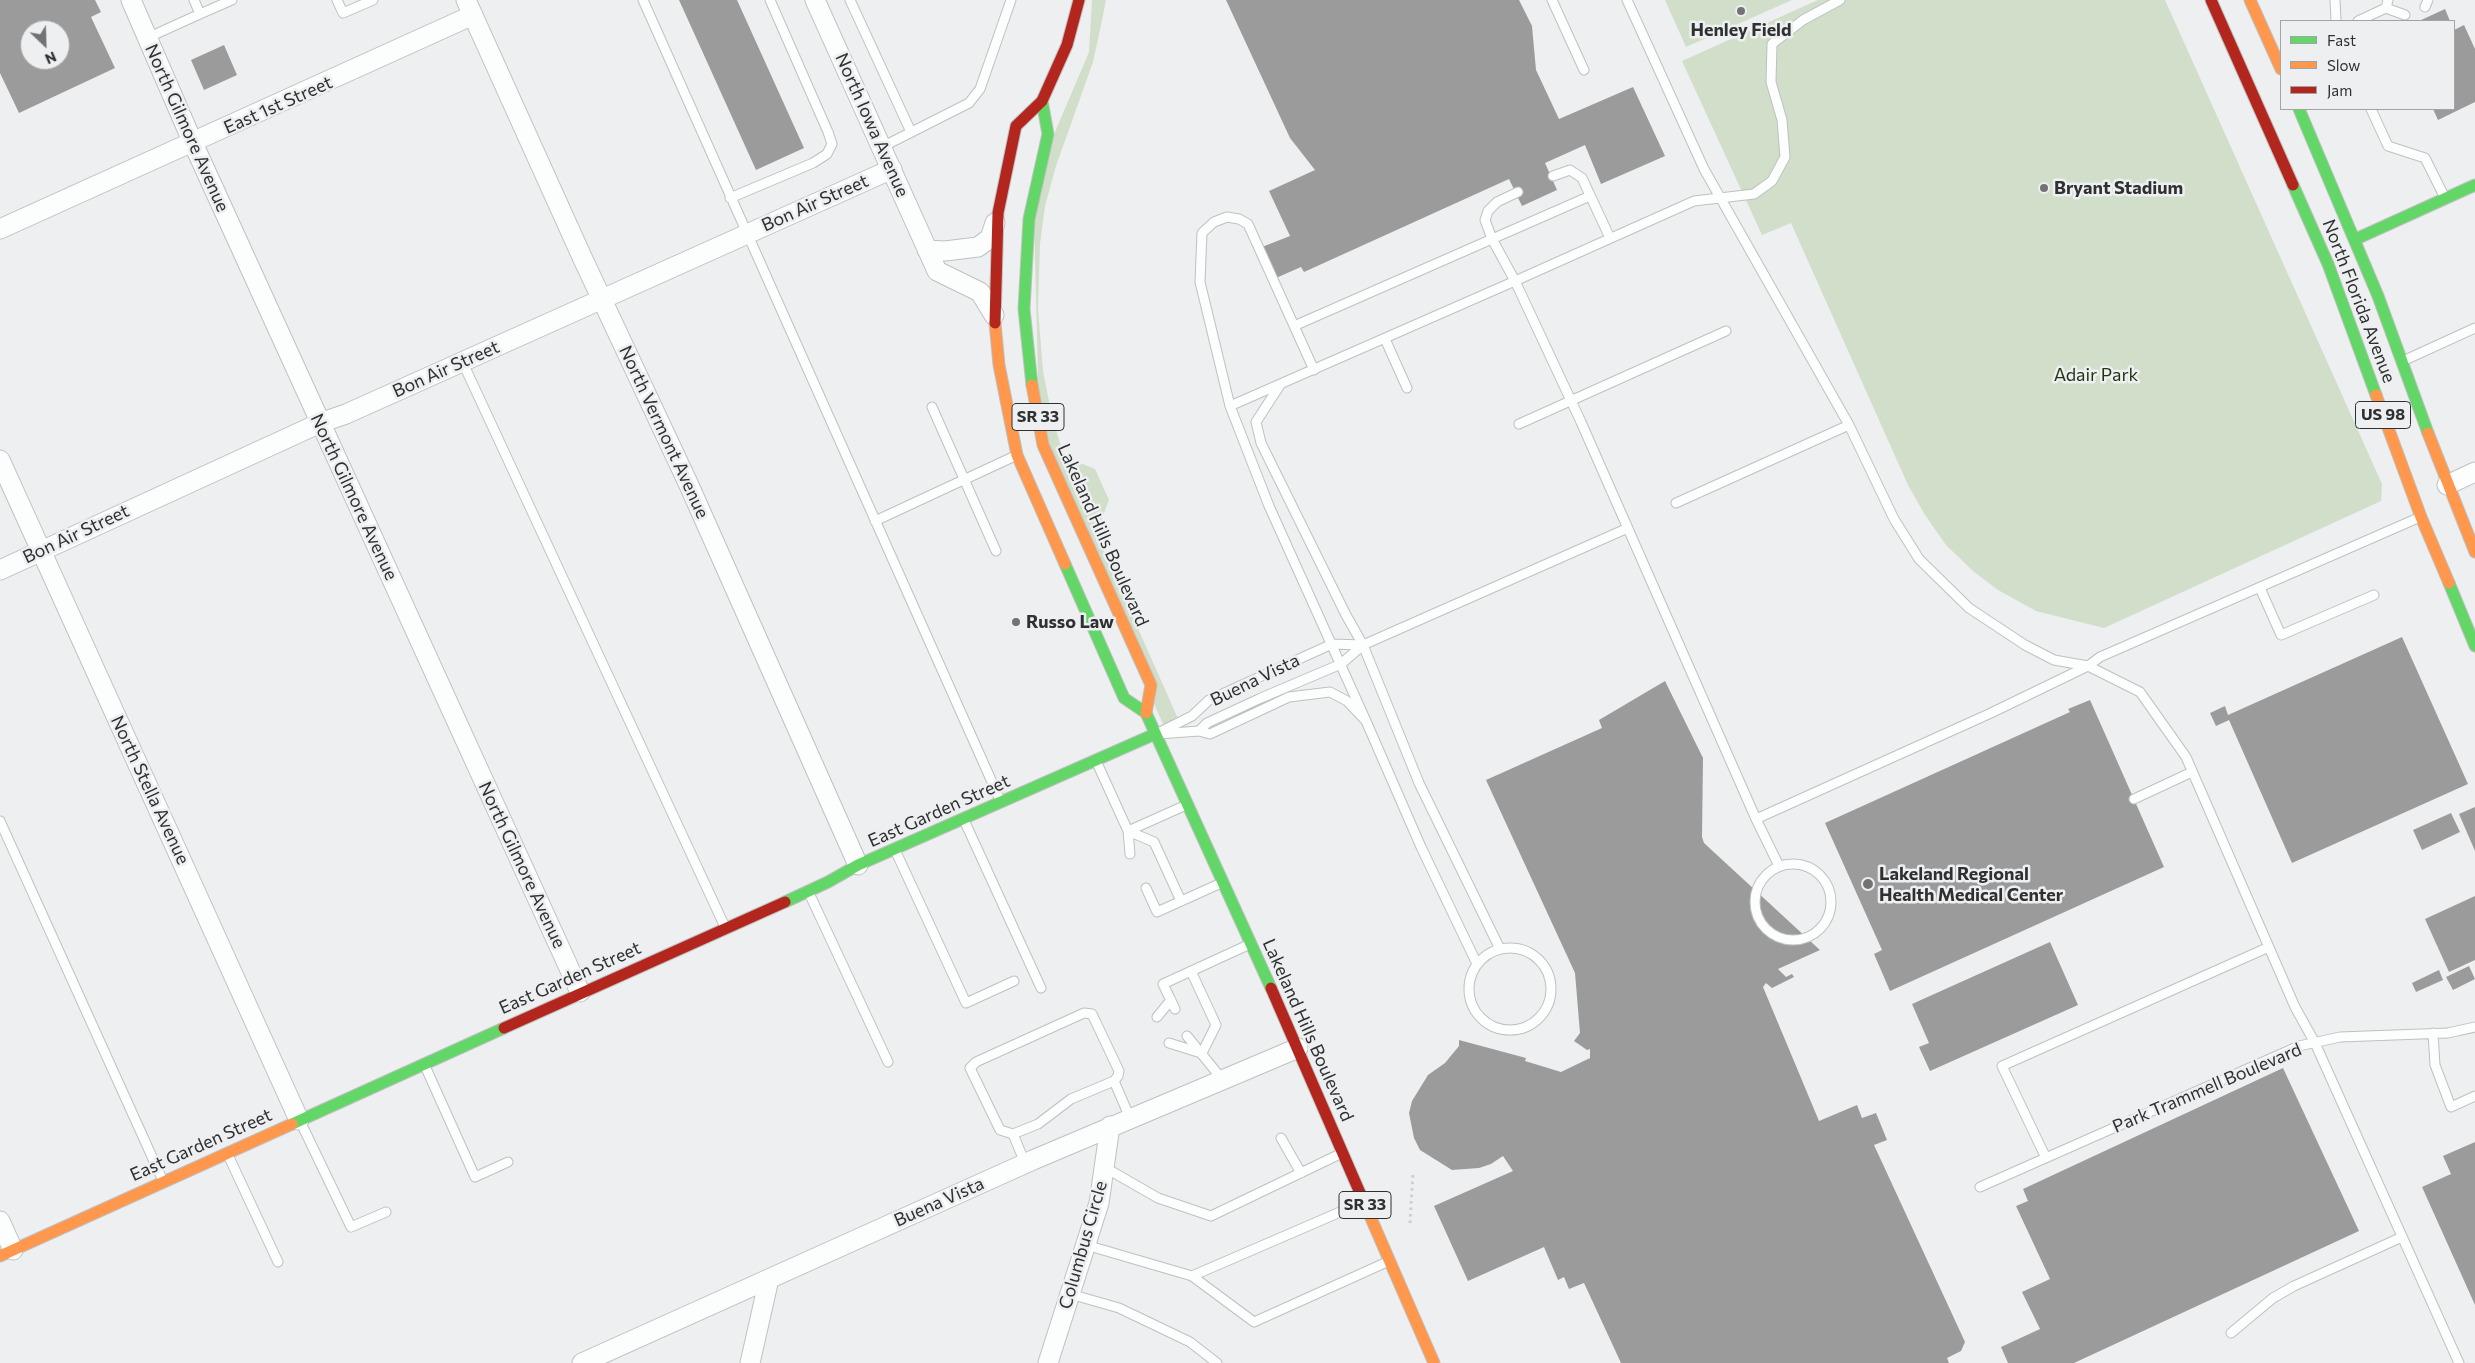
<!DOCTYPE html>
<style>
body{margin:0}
#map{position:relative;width:2475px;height:1363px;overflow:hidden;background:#eeeff0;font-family:Commissioner,sans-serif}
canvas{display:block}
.legend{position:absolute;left:2280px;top:20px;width:175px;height:90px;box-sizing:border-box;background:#edeff1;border:1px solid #a1a3a4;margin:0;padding:6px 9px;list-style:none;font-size:15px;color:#2f3031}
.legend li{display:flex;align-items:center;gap:10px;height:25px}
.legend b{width:25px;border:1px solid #a1a3a4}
.north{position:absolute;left:20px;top:20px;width:50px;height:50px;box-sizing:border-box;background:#edeff1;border:1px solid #a1a3a4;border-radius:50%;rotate:156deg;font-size:14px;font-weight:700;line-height:20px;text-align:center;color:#2f3031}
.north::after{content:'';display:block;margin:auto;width:18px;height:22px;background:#727374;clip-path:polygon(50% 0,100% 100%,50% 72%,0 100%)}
</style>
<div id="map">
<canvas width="2475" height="1363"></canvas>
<ul class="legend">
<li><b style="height:6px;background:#63d668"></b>Fast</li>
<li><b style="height:6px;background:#ff974d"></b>Slow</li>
<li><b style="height:6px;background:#b3261e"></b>Jam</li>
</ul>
<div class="north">N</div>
</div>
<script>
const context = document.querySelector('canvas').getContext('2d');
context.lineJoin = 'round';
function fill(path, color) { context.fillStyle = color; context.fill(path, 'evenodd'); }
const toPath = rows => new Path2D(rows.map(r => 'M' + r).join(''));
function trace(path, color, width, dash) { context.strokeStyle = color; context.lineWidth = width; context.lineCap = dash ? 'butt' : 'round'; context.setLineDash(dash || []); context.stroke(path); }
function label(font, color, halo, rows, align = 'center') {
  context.font = font + ' Commissioner,sans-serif'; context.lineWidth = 5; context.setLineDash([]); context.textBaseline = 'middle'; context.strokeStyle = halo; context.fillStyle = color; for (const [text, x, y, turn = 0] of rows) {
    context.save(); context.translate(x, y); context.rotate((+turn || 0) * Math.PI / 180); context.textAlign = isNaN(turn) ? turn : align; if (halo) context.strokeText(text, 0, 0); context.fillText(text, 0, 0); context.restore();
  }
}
const green = toPath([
 [1092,0,1106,0,1101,25,1093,62,1056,166,1045,206,1040,244,1038,309,1043,371,1052,417,1063,453,1068,458,1095,469,1109,500,1096,534,1183,730,1168,735,1040,448,1033,184,1089,52],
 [1665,0,1792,0,1686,47],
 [1818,0,2165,0,2382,484,2381,501,2104,628,2036,611,1998,590,1973,571,1946,545,1925,515,1908,485,1791,223,1762,235,1682,61]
]);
const building = toPath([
 [0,0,95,0,101,12,91,17,115,68,19,113,0,73],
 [30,30,60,30,60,60,30,60],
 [679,0,737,0,804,148,756,170],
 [1226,0,1519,0,1532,26,1536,70,1559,119,1633,87,1665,156,1601,184,1585,145,1545,163,1557,190,1522,206,1509,179,1304,272,1301,267,1276,278,1262,247,1290,236,1269,191,1315,170,1290,138],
 [2445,9,2450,21,2419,21],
 [2464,25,2475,49,2475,102,2438,120,2433,109,2454,109,2454,30],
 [224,45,237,75,204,90,191,60],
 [2402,637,2468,784,2292,863,2229,720,2216,726,2210,713,2225,706,2228,715],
 [1665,681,1703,758,1702,837,1704,843,1820,950,1778,969,1786,977,1792,974,1794,977,1772,988,1766,983,1763,987,1819,1121,1857,1105,1862,1118,1876,1113,1887,1140,1874,1145,1965,1342,1961,1351,1947,1358,1949,1363,1621,1363,1584,1283,1569,1289,1564,1277,1558,1280,1544,1247,1468,1281,1434,1206,1513,1171,1503,1156,1491,1164,1479,1168,1452,1170,1420,1150,1414,1138,1409,1113,1412,1101,1428,1075,1445,1063,1459,1046,1459,1040,1526,1058,1525,1061,1561,1072,1590,1058,1590,1049,1587,1050,1574,1041,1580,1033,1575,973,1486,780,1602,728,1599,720],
 [2090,700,2164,867,1890,991,1874,954,1882,950,1825,823,2070,712,2068,709],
 [2475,807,2475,851,2459,814],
 [2451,813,2460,832,2422,850,2413,830],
 [2475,896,2475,960,2449,972,2425,919],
 [2050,942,2078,1005,1930,1071,1919,1047,1929,1043,1912,1004],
 [2469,966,2475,979,2453,990,2446,977],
 [2439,970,2443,980,2416,992,2412,983],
 [2283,1068,2359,1231,2074,1363,2008,1363,2001,1347,2040,1329,2022,1292,2050,1279,2016,1206,2028,1201,2023,1189],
 [2475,1142,2475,1305,2422,1187,2451,1174,2443,1156]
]);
const path = toPath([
 [1410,1223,1413,1173]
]);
const lane = toPath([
 [194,0,200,14,232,0],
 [337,0,343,13,373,0],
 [643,0,1000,800],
 [850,0,911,132],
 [1552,0,1584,70],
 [1627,0,1704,169,1849,425,1894,519,1919,559,1969,608,2025,645,2054,660,2088,666,2140,692,2186,757,2295,1007,2315,1043,2459,1363],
 [1840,0,1803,20,1772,44,1771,82,1782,120,1785,157,1772,181,1754,194,1694,201,1515,281,1581,422,1756,819,1991,713,2088,666,2100,657,2418,518],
 [2335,0,2336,21],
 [2425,7,2428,0],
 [2386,8,2405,15],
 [2358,21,2386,8,2388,0],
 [147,38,200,14],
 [2371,109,2388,146,2425,158,2444,196],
 [882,147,969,103,980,89,1011,0],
 [1553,176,1570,170,1582,178,1610,238],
 [1518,192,1497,202,1488,211,1485,220,1492,239,1590,196],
 [730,198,813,163,827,154,832,144,828,132,770,0],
 [1294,326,1492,239,1515,281,1230,406,1269,506,1366,721],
 [1385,339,1407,388],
 [2405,360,2475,328],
 [462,361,725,927],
 [1280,385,1256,422,1261,443,1346,615,1363,645,1419,783,1500,949],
 [1230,406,1200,282,1202,233,1214,222,1227,217,1239,219,1248,224,1314,370],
 [932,407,996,551],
 [1519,424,1726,331],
 [1676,503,1849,425],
 [875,521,1015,456],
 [2260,588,2281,635,2374,595],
 [1199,731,1207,723,1261,698,1341,664,1363,645,1628,528],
 [1160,732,1192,716,1209,700,1332,644,1363,645],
 [1158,734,1199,731,1210,734,1289,697,1330,692,1347,701,1366,721,1421,847,1477,964],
 [1097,763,1128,831,1184,806],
 [2134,799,2192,772],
 [1756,819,1779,866],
 [964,820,1041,988],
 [0,821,163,1181],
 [896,852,966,1003,1014,981],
 [1130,854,1128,831,1154,842,1181,901],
 '1755 902a38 38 0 1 1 76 0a38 38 0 1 1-76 0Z',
 [1146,888,1157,912,1219,884],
 [809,893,888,1062],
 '1469 989a41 41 0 1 1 82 0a41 41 0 1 1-82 0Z',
 [1191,971,1216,1025,1202,1053],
 [1175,1009,1163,984,1248,945],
 [1157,1017,1171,1000],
 [2433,1033,2435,1065,2451,1107,2475,1096],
 [1187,1036,1222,1079],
 [1169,1043,1201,1053],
 [425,1066,475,1177,508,1162],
 [301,1123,351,1227,386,1212],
 [1013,1134,1038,1124,1071,1099,1114,1081],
 [1281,1138,1301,1173],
 [228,1155,278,1262],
 [2046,1158,2002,1066,2269,947],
 [1025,1163,1013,1134,1000,1130,970,1068,976,1062,1084,1013,1092,1014,1119,1071,1118,1076,1114,1081,1130,1118],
 [1104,1167,1158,1198,1211,1216,1340,1154],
 [1980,1187,2299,1046,2340,1037,2448,1033,2475,1027],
 [1086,1245,1192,1276,1361,1203],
 [1192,1276,1254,1322,1387,1262],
 [1070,1294,1119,1308,1190,1342,1217,1363],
 [2231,1333,2273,1298,2294,1286,2402,1237]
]);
const street = toPath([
 [131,0,193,143,580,992],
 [466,0,582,257,688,483,858,865],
 [815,0,937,271,980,292,994,315],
 [0,229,473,15],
 [927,250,945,251,978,247,990,238,995,223],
 [0,460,299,1120],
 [2447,485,2475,472],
 [0,570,320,423,346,414,892,169],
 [0,1221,13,1250],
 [582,1363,1033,1160,1298,1048],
 [750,1363,769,1279],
 [1048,1363,1099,1203,1110,1126]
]);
const fast = toPath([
 [2299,109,2378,296,2428,433],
 [2293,185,2328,264,2376,395],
 [2356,239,2475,185],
 [1032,385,1024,309,1029,219,1048,134,1042,101],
 [1065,564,1124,698,1146,713,1271,988],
 [2449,583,2475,646],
 [785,902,828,882,858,865,1155,734],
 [292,1124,504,1028]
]);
const slow = toPath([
 [2250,0,2281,69],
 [995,323,999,365,1017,455,1065,564],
 [1032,385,1043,445,1151,685,1146,713],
 [2376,395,2421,517,2449,583],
 [2428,433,2475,552],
 [1367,1209,1434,1363],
 [0,1256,292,1124]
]);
const jam = toPath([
 [2211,0,2293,185],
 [995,323,998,213,1016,126,1042,101,1067,45,1079,0],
 [1271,988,1367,1209],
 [504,1028,785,902]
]);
const markers = [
 [1741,11,5,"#727374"],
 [2044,188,5,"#727374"],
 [1016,622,5,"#727374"],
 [1868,884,6,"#727374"]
];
const shields = [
 [2383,415,55],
 [1038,417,52],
 [1365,1205,52]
];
const shieldNames = [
 ["US 98",2383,415],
 ["SR 33",1038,417],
 ["SR 33",1365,1205]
];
const poiNames = [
 ["Henley Field",1741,30,"center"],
 ["Bryant Stadium",2054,188],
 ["Russo Law",1026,622],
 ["Lakeland Regional",1879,874],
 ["Health Medical Center",1879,895]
];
const streetNames = [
 ["East 1st Street",278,105,-24],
 ["North Iowa Avenue",872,125,66],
 ["North Gilmore Avenue",187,128,66],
 ["Bon Air Street",815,203,-24],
 ["North Florida Avenue",2359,301,69],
 ["Bon Air Street",446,369,-24],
 ["North Vermont Avenue",664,432,65],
 ["North Gilmore Avenue",354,497,65],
 ["Bon Air Street",76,534,-25],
 ["Lakeland Hills Boulevard",1103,535,66],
 ["Buena Vista",1255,680,-26],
 ["North Stella Avenue",150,790,65],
 ["East Garden Street",939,811,-24],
 ["North Gilmore Avenue",522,865,65],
 ["East Garden Street",570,978,-24],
 ["Lakeland Hills Boulevard",1308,1030,66],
 ["Park Trammell Boulevard",2207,1088,-23],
 ["East Garden Street",201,1145,-24],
 ["Buena Vista",939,1202,-24],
 ["Columbus Circle",1083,1245,-74]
];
const parkNames = [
 ["Adair Park",2096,375]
];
fill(green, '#d0deca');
fill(building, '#9b9b9c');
trace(lane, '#bfc0c1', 11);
trace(street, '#bfc0c1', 21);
trace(fast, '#bfc0c1', 13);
trace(slow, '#bfc0c1', 13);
trace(jam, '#bfc0c1', 13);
trace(path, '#cdcece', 3, [2.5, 4]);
trace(lane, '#fcfdfd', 9);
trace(street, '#fcfdfd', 19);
trace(fast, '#63d668', 11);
trace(slow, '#ff974d', 11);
trace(jam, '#b3261e', 11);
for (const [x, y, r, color] of markers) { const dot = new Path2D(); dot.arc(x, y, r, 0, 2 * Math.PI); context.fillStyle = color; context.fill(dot); trace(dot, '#edeff1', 2); }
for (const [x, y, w] of shields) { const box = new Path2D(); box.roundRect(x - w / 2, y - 13.5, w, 27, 4); context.fillStyle = '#edeff1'; context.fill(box); trace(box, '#2f3031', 1); }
label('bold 16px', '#2f3031', null, shieldNames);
label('bold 18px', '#2f3031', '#edeff1', poiNames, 'left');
label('18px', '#2f3031', '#edeff1', streetNames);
label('18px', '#1d350e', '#edeff1', parkNames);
</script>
